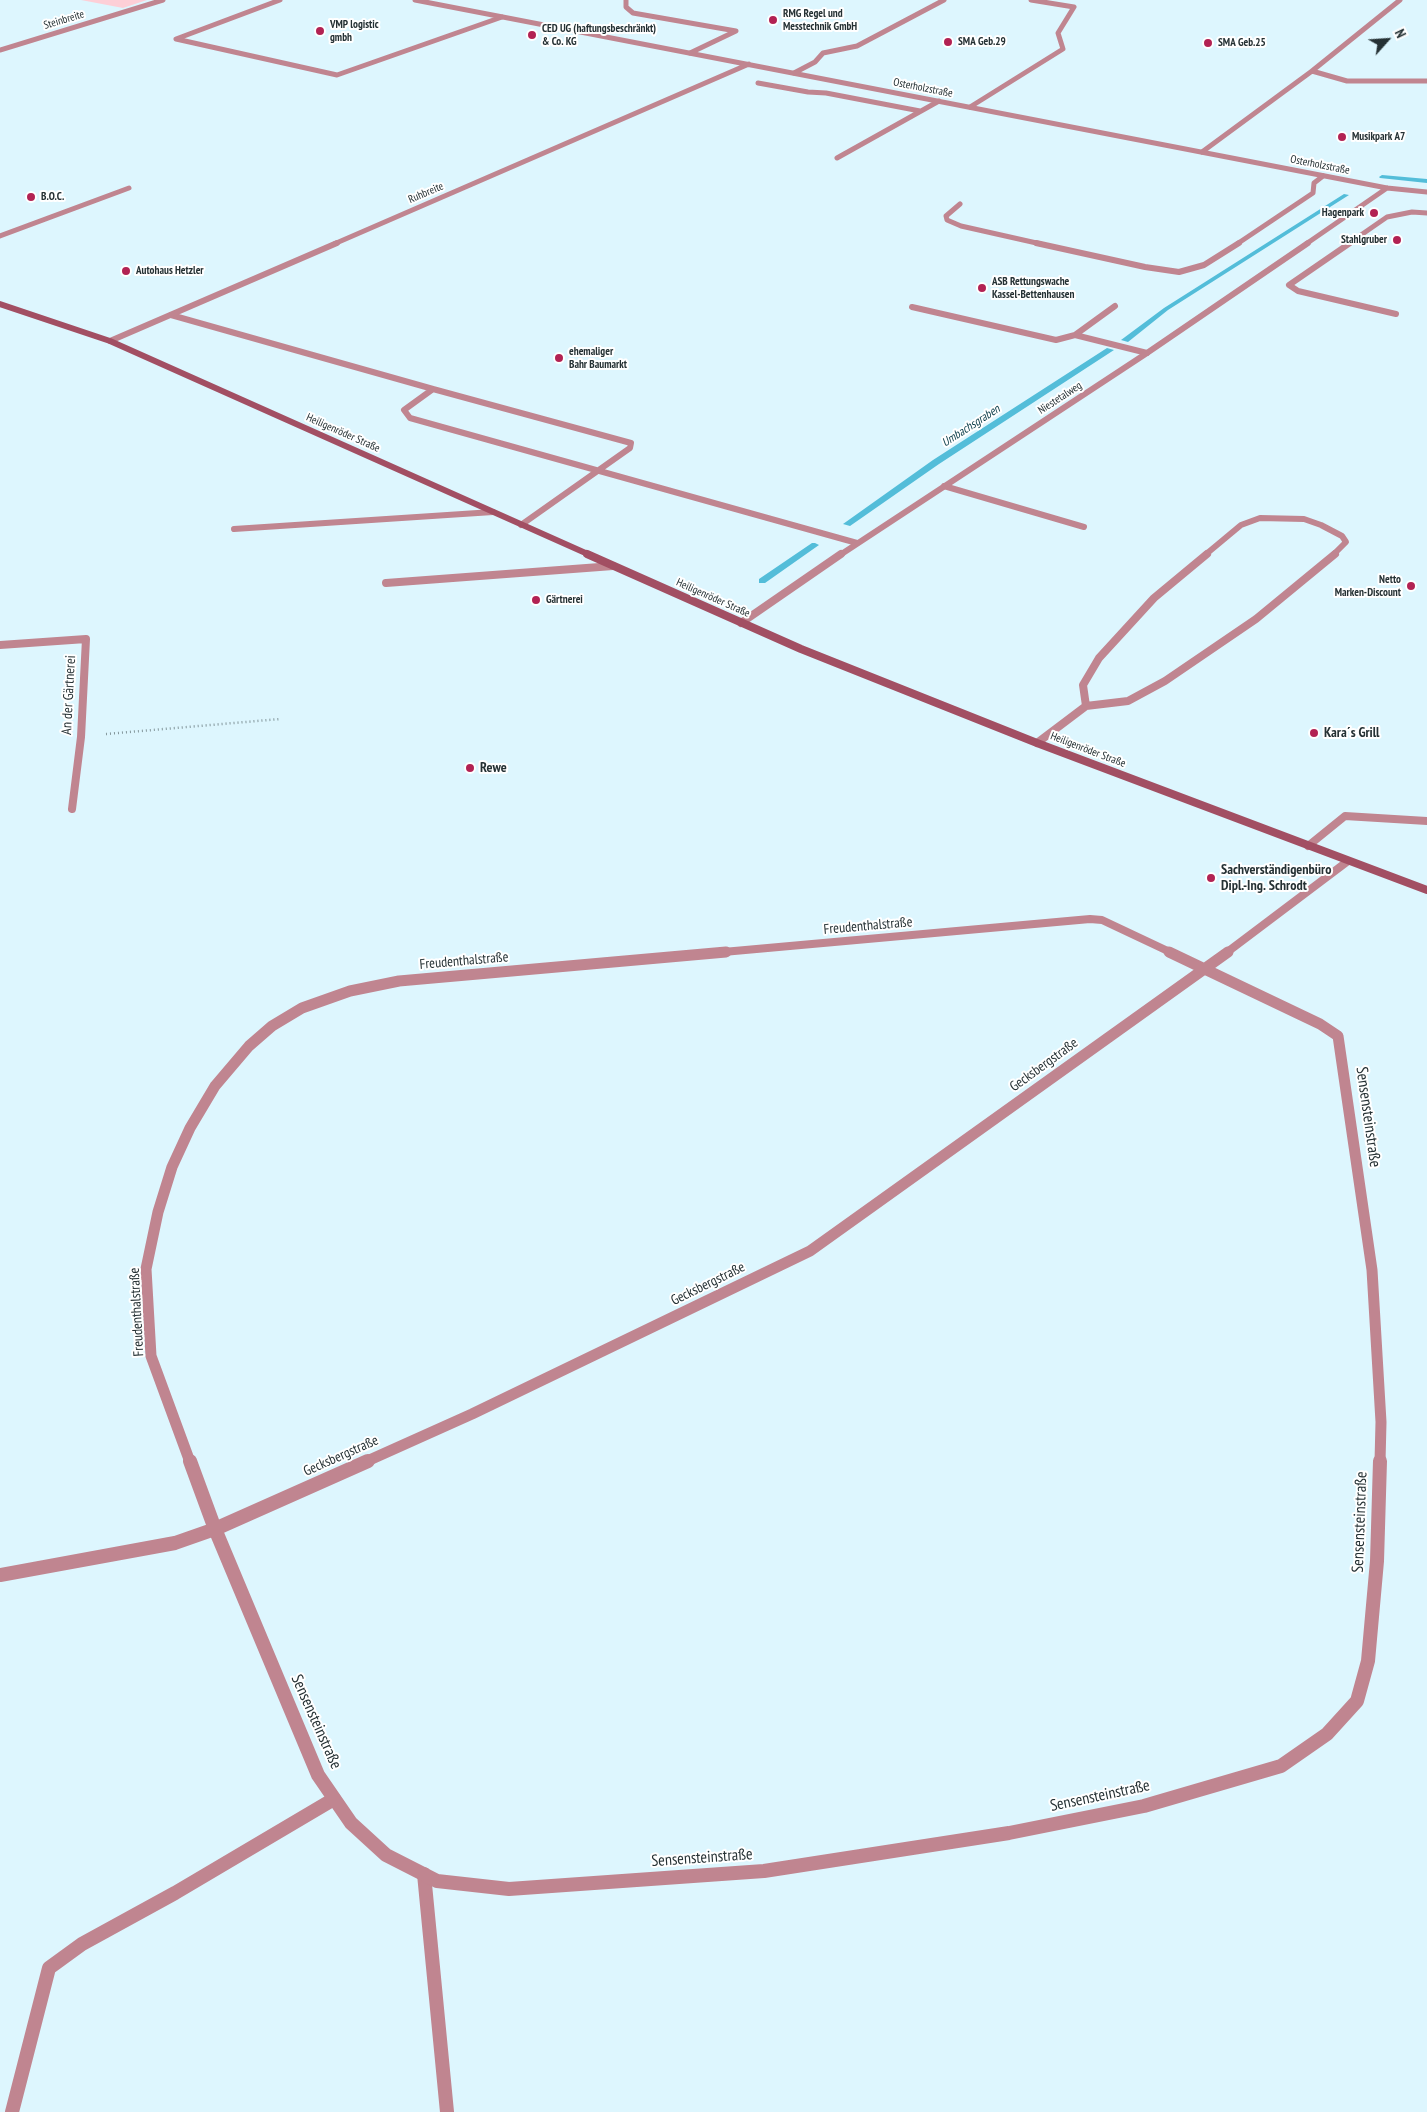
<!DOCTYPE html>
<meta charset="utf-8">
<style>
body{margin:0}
#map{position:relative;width:1427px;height:2112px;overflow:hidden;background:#ddf6fe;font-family:"PT Sans Narrow",sans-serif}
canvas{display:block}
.north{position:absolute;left:1362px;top:15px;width:50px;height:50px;-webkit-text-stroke:4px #fff;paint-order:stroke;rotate:64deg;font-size:14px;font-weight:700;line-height:20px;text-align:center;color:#253134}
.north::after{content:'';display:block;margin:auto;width:18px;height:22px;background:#253134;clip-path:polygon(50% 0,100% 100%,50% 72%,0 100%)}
</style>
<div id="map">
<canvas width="1427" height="2112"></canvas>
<div class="north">N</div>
</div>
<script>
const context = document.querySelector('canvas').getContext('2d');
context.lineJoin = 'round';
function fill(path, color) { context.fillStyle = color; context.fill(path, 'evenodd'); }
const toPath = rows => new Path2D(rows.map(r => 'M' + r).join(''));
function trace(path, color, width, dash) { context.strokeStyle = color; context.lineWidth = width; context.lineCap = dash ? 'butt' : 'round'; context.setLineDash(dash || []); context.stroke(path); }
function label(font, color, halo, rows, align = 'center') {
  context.font = font + ' "PT Sans Narrow",sans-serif'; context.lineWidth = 4; context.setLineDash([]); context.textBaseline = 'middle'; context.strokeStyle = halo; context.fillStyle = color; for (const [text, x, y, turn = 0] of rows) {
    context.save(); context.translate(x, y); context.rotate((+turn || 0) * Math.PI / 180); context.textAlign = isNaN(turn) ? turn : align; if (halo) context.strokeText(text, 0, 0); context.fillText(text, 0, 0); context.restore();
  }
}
const green = toPath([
 [81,0,147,0,123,8]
]);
const stream = toPath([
 [1382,175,1427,179,1427,183,1380,178,1379,177,1382,175],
 [1344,194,1349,195,1168,310,1128,342,1121,340,1164,308,1344,194],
 [1107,348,1114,350,939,464,850,526,843,524,933,460,1107,348],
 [812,543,815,543,819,545,765,583,759,583,759,579,812,543]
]);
const path = toPath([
 [106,734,280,719]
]);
const laneFar3 = toPath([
 [280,0,176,39,337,75,502,17],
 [626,0,626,7,633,13,736,31,690,53],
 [1400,0,1312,71,1347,81,1427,81],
 [794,73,815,62,823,53,857,46,944,0],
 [758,83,808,92,826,93,920,111],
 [970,107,1063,49,1058,33,1074,7,1031,0],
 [1202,152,1312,71],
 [837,158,939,101],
 [960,204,946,216,947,220,961,226,1041,244],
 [0,236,129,188],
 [1237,244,1313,193,1314,183,1323,176],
 [1348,244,1387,217,1412,212,1427,213]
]);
const laneFar2 = toPath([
 [1036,243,1145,267,1179,272,1204,265,1239,243],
 [1350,243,1289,285,1298,291,1396,314],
 [1115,306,1075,335,1147,353],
 [912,307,1056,340,1075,335],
 [171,315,433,389,404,410,410,418,857,543],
 [433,389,631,443,630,448,521,525],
 [944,486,1084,527],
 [234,529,493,512],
 [1205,555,1241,525,1260,518,1304,519,1321,525,1342,536,1346,542,1333,555]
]);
const laneFar1 = toPath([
 [386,583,613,566],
 [1086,706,1083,685,1099,658,1154,598,1207,554],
 [1086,706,1128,701,1165,681,1256,619,1335,554],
 [1037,743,1086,706],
 [1308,846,1345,816,1427,821]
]);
const lane = toPath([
 [424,1874,447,2112],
 [12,2112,49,1968,82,1944,175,1893,334,1799]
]);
const streetFar4 = toPath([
 [415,0,1387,188,1427,192],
 [0,50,163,0],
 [334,244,749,64],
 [1306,244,1387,188]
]);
const streetFar3 = toPath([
 [110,341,337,243],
 [840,555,1147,353,1308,243]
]);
const streetFar2 = toPath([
 [741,623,841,554],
 [0,645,86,639,81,737,72,809],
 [712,953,1090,919,1102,920,1172,953],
 [1226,953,1348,861]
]);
const streetFar1 = toPath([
 [1169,952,1320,1024,1338,1036,1372,1270,1381,1422,1380,1462],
 [190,1462,151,1356,146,1269,158,1212,172,1167,190,1128,215,1086,249,1046,272,1026,302,1008,350,991,399,981,726,952],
 [365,1462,472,1414,810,1251,1228,952]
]);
const street = toPath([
 [190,1461,215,1529,318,1775,351,1823,386,1855,437,1881,509,1889,764,1871,1009,1833,1144,1806,1281,1766,1327,1734,1357,1701,1368,1661,1377,1561,1380,1461],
 [0,1575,175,1543,215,1529,368,1461]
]);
const secondaryFar1 = toPath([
 [0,304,110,341,590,555]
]);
const secondary = toPath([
 [587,554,801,649,1037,743,1427,890]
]);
const markers = [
 [773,20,5,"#b22253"],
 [320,31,5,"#b22253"],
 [532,35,5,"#b22253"],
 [948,42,5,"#b22253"],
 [1208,43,5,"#b22253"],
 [1342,137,5,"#b22253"],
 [31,197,5,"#b22253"],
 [1374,213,5,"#b22253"],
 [1397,240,5,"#b22253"],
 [126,271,5,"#b22253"],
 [982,288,5,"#b22253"],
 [559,358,5,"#b22253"],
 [1411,586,5,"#b22253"],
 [536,600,5,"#b22253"],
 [1314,733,5,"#b22253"],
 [470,768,5,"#b22253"],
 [1211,878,5,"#b22253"]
];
const farPoinames = [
 ["RMG Regel und",783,14],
 ["Messtechnik GmbH",783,27],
 ["VMP logistic",330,25],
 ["gmbh",330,38],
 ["CED UG (haftungsbeschränkt)",542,29],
 ["& Co. KG",542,42],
 ["SMA Geb.29",958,42],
 ["SMA Geb.25",1218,43],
 ["Musikpark A7",1352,137],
 ["B.O.C.",41,197],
 ["Hagenpark",1364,213,"right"],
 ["Stahlgruber",1387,240,"right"],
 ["Autohaus Hetzler",136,271],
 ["ASB Rettungswache",992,282],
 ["Kassel-Bettenhausen",992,295],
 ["ehemaliger",569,352],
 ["Bahr Baumarkt",569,365],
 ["Netto",1401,580,"right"],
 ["Marken-Discount",1401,593,"right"],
 ["Gärtnerei",546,600]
];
const farStreetnames = [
 ["Steinbreite",64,20,-17],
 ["Osterholzstraße",923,88,11],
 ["Osterholzstraße",1320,165,11],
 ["Ruhbreite",426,193,-23],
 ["Niestetalweg",1060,398,-33],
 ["Heiligenröder Straße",343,433,24],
 ["Heiligenröder Straße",713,598,24],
 ["Heiligenröder Straße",1088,750,21]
];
const farWaternames = [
 ["Umbachsgraben",971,426,-33]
];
const streetNames = [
 ["An der Gärtnerei",69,695,-87],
 ["Freudenthalstraße",868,926,-5],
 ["Freudenthalstraße",464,961,-5],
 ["Gecksbergstraße",1044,1065,-36],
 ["Gecksbergstraße",708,1284,-26],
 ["Freudenthalstraße",137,1312,-93],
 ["Gecksbergstraße",341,1456,-24]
];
const poiNames = [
 ["Kara´s Grill",1324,733],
 ["Rewe",480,768],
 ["Sachverständigenbüro",1221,870],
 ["Dipl.-Ing. Schrodt",1221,886]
];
const nearStreetnames = [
 ["Sensensteinstraße",1368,1117,82],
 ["Sensensteinstraße",1360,1522,-88],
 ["Sensensteinstraße",316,1722,66],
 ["Sensensteinstraße",1100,1796,-12],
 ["Sensensteinstraße",702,1858,-4]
];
fill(green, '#fdcfd7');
fill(stream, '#53bdd9');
trace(path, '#83969b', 2.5, [1, 3]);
trace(laneFar3, '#c08590', 5);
trace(laneFar2, '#c08590', 6);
trace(laneFar1, '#c08590', 8);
trace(lane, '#c08590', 14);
trace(streetFar4, '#c08590', 5);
trace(streetFar3, '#c08590', 6);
trace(streetFar2, '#c08590', 8);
trace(streetFar1, '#c08590', 11);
trace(street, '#c08590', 14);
trace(secondaryFar1, '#a24f63', 6);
trace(secondary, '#a24f63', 8);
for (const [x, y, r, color] of markers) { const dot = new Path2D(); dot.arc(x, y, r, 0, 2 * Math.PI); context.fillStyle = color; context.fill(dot); trace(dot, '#fff', 2); }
label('bold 11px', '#253134', '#fff', farPoinames, 'left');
label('11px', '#253134', '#fff', farStreetnames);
label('italic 12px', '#063945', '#fff', farWaternames);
label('14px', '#253134', '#fff', streetNames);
label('bold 14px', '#253134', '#fff', poiNames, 'left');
label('16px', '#253134', '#fff', nearStreetnames);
</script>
